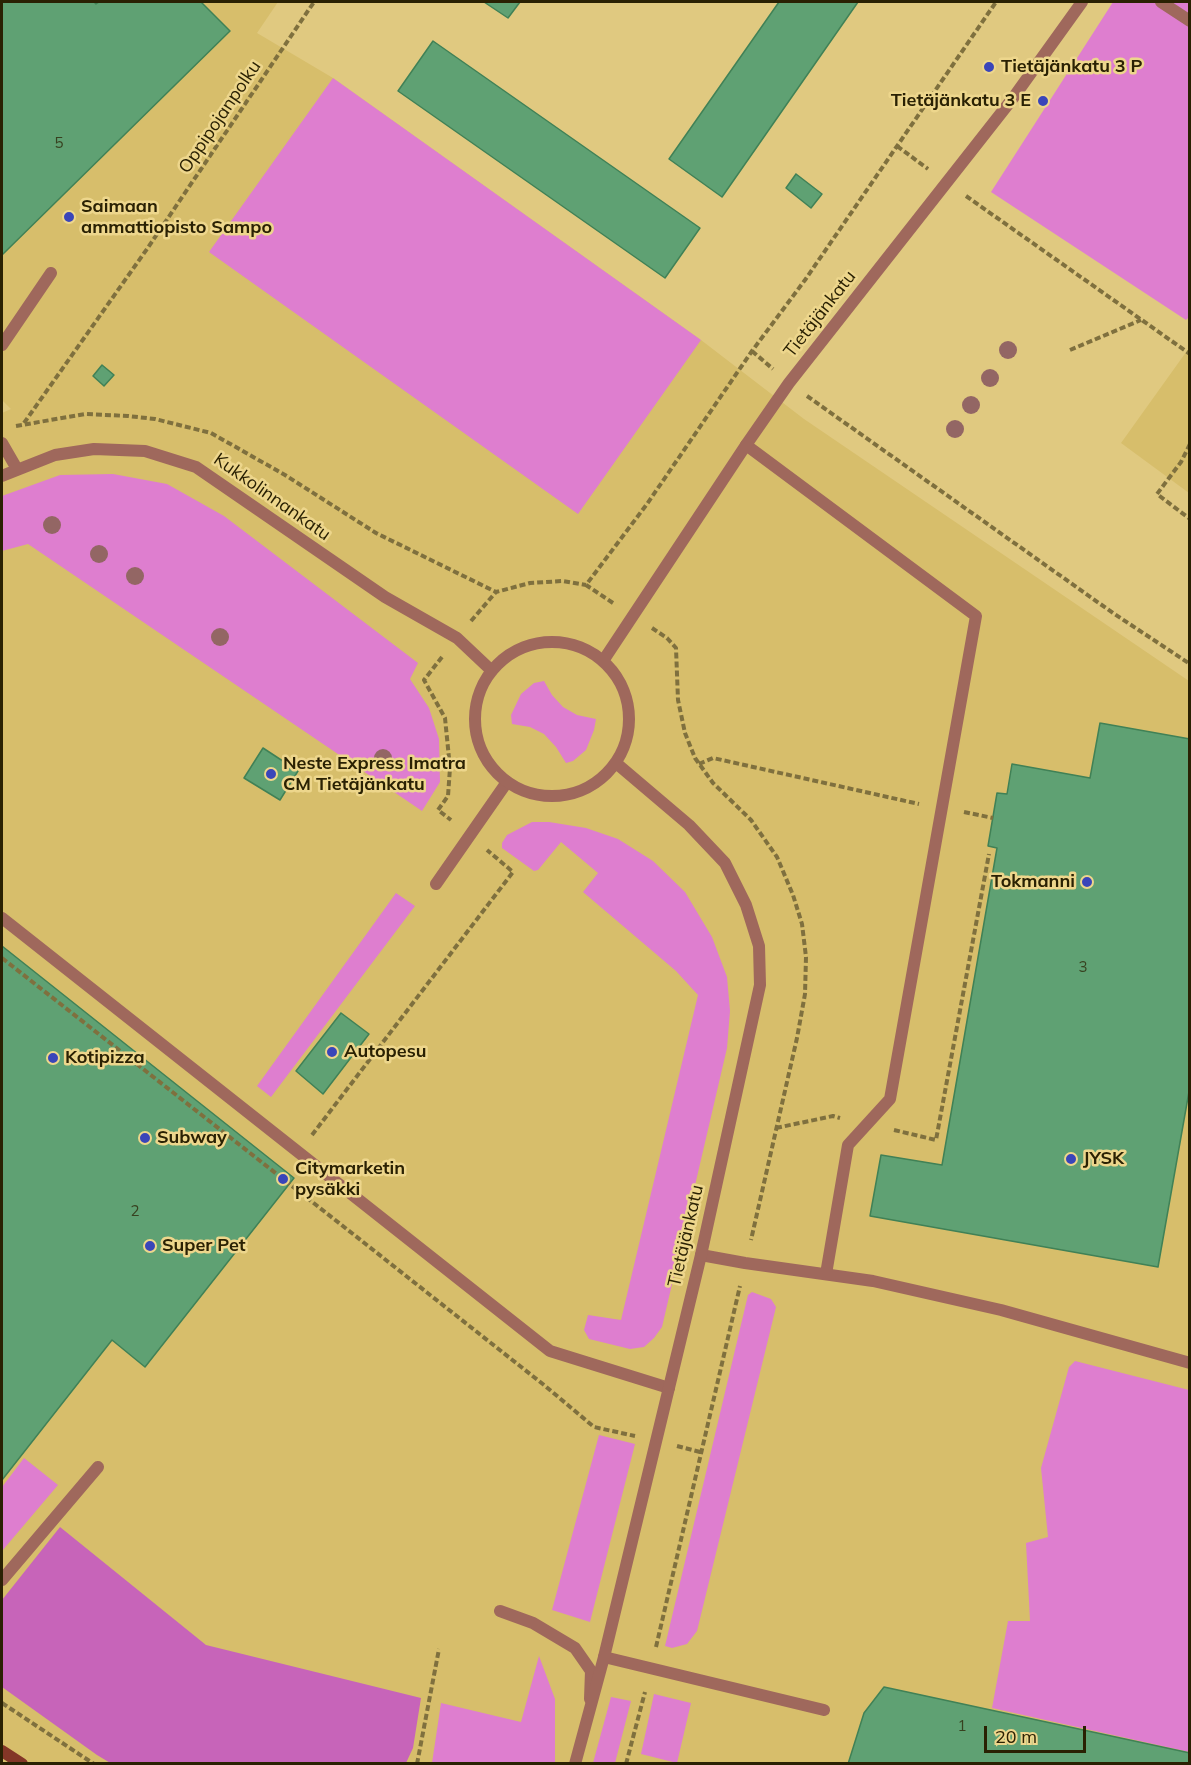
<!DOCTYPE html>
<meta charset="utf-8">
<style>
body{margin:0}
#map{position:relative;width:1191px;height:1765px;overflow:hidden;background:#e0c980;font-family:Mulish,sans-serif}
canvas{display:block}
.frame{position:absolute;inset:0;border:3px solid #2a2103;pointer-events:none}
.scale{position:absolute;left:984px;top:1726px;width:102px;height:27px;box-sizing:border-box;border:3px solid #2a2103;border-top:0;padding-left:8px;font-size:18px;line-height:21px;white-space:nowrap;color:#2a2103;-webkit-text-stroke:4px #edd68c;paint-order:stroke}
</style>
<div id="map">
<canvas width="1191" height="1765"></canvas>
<div class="frame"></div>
<div class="scale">20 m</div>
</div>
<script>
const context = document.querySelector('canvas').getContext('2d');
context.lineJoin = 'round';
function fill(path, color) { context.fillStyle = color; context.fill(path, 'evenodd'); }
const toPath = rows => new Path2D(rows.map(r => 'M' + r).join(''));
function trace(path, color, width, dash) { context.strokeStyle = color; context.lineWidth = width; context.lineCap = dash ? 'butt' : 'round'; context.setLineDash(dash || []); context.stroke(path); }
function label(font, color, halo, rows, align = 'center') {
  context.font = font + ' Mulish,sans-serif'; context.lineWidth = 5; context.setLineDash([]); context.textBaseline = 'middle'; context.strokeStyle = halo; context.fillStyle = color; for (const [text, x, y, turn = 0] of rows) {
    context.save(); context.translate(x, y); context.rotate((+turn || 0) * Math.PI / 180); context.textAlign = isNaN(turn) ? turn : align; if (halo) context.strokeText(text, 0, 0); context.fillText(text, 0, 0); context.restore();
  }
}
const built = toPath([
 [2,2,278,2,257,33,333,78,701,340,804,419,1189,681,1189,1763,2,1764,2,413,11,409,2,400],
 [1189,348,1189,493,1121,443]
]);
const green = toPath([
 [1113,2,1189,2,1190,316,1186,320,991,192],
 [333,78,701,340,578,514,209,252],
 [113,474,167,484,224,516,418,663,410,679,429,708,439,739,440,782,422,811,28,544,2,551,2,496,60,475],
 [544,681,552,695,563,707,577,715,596,719,594,730,586,750,573,761,566,763,556,747,544,734,530,727,512,724,511,715,521,694,534,683],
 [532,822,549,822,586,828,618,839,653,861,685,892,712,937,727,977,730,1011,727,1048,662,1327,654,1338,644,1347,630,1349,589,1339,584,1330,588,1315,621,1320,698,995,676,971,583,892,598,873,561,842,538,870,534,871,502,848,502,843,507,835],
 [396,893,415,906,271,1097,257,1086],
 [752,1292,771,1299,776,1307,697,1631,687,1644,672,1648,665,1646,748,1295],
 [1075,1361,1189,1390,1189,1752,992,1708,1008,1621,1030,1621,1026,1543,1048,1537,1041,1468,1069,1367],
 [599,1435,635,1444,590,1622,552,1610],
 [24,1458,58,1485,2,1551,2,1487],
 [539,1656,555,1699,555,1763,432,1763,441,1703,521,1722],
 [654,1694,691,1703,677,1763,641,1754],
 [611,1697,631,1701,615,1763,593,1763]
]);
const forest = toPath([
 [60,1527,206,1645,421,1698,413,1748,406,1763,112,1764,97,1755,2,1687,2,1600]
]);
const building = toPath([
 [2,2,94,2,96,4,99,2,201,2,230,31,2,255,2,2],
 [484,2,520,2,508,18,484,2],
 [779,2,858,2,722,197,669,159,779,2],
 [433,41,700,228,665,278,398,91,433,41],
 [796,174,822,194,811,208,786,188,796,174],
 [102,365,114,375,104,386,93,376,102,365],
 [1100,723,1190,739,1190,1086,1158,1267,870,1216,881,1155,942,1165,997,848,988,846,997,793,1007,794,1012,764,1090,778,1100,723],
 [263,748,298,771,280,800,244,778,263,748],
 [2,946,294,1178,145,1367,112,1340,2,1480,2,946],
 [341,1013,369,1034,323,1094,296,1071,341,1013],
 [884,1687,1190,1753,1190,1764,848,1764,864,1713,884,1687]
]);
const path = toPath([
 [897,146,928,169],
 [966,196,1190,354],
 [1070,350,1141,320],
 [752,351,773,369],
 [807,396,1113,613,1190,664],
 [24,423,147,249,314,2],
 [16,426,85,414,128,416,155,419,211,433,285,475,376,533,496,592,530,583,563,581,586,585],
 [1190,444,1181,462,1157,494,1190,519],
 [613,603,586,585,647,504,752,351,805,280,996,2],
 [471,621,496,592],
 [652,628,667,638,676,648,678,700,685,733,695,758,713,783,751,820,777,857,793,895,802,924,806,957,805,994,797,1038,751,1240],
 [442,657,424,680,445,718,450,768,448,796,438,810,451,820],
 [699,764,713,758,919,804],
 [964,812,993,818],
 [2,958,353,1234,544,1385,594,1427,635,1436],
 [776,1128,833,1116,840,1118],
 [894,1130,936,1140,989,854],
 [312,1135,513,872,487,850],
 [677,1446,700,1452],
 [656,1647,740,1286],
 [2,1703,94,1764],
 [417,1764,439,1649],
 [626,1764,645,1692]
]);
const lane = toPath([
 [1161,2,1190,21],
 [2,345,51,273],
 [746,445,976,616,890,1099,848,1145,826,1274],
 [436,884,507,782],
 [2,918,550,1351,669,1388],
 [701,1255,745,1263,873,1281,1001,1310,1190,1363],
 [2,1580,98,1467],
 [500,1611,533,1623,575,1648,591,1671,590,1699],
 [604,1657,824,1710]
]);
const street = toPath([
 [2,443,17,469],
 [2,476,55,455,94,449,145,451,196,467,385,597,457,638,492,671],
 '475 719a77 77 0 1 1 154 0a77 77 0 1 1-154 0Z',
 [603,661,746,445,789,383,1013,98,1082,2],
 [575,1764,604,1657,701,1255,760,985,759,946,746,905,725,863,689,825,616,763]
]);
const secondary = toPath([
 [2,1751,22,1764]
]);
const trees = [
 [1008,350],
 [990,378],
 [971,405],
 [955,429],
 [52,525],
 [99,554],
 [135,576],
 [220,637],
 [383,758]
];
const markers = [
 [989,67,6,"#3a45b9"],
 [1043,101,6,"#3a45b9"],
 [69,217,6,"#3a45b9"],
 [271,774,6,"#3a45b9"],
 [1087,882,6,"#3a45b9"],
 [332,1052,6,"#3a45b9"],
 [53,1058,6,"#3a45b9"],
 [145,1138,6,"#3a45b9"],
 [1071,1159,6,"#3a45b9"],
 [283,1179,6,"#3a45b9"],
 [150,1246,6,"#3a45b9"]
];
const numberNames = [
 ["5",59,143],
 ["3",1083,967],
 ["2",135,1211],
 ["1",962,1726]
];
const poiNames = [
 ["Tietäjänkatu 3 P",1001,67],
 ["Tietäjänkatu 3 E",1031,101,"right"],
 ["Saimaan",81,207],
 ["ammattiopisto Sampo",81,228],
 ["Neste Express Imatra",283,764],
 ["CM Tietäjänkatu",283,785],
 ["Tokmanni",1075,882,"right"],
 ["Autopesu",344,1052],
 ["Kotipizza",65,1058],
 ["Subway",157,1138],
 ["JYSK",1083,1159],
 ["Citymarketin",295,1169],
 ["pysäkki",295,1190],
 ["Super Pet",162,1246]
];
const streetNames = [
 ["Oppipojanpolku",220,117,-56],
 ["Tietäjänkatu",820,314,-52],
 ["Kukkolinnankatu",272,497,35],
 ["Tietäjänkatu",686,1236,-77]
];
fill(built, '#d7be6b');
fill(green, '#de7ecf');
fill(forest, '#c764b9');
fill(building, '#5fa173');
trace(building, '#408156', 1.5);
trace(path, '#7f703e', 4, [6, 3]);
trace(lane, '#9f685c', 12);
trace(street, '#9f685c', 12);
trace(secondary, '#833627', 12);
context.fillStyle = '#936664';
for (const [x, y] of trees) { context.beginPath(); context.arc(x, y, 9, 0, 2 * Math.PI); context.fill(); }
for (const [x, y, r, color] of markers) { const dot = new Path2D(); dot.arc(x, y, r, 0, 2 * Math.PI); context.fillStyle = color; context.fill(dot); trace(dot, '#edd68c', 2); }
label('15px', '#37411f', null, numberNames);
label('bold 18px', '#2a2103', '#edd68c', poiNames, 'left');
label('18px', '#2a2103', '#edd68c', streetNames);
</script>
